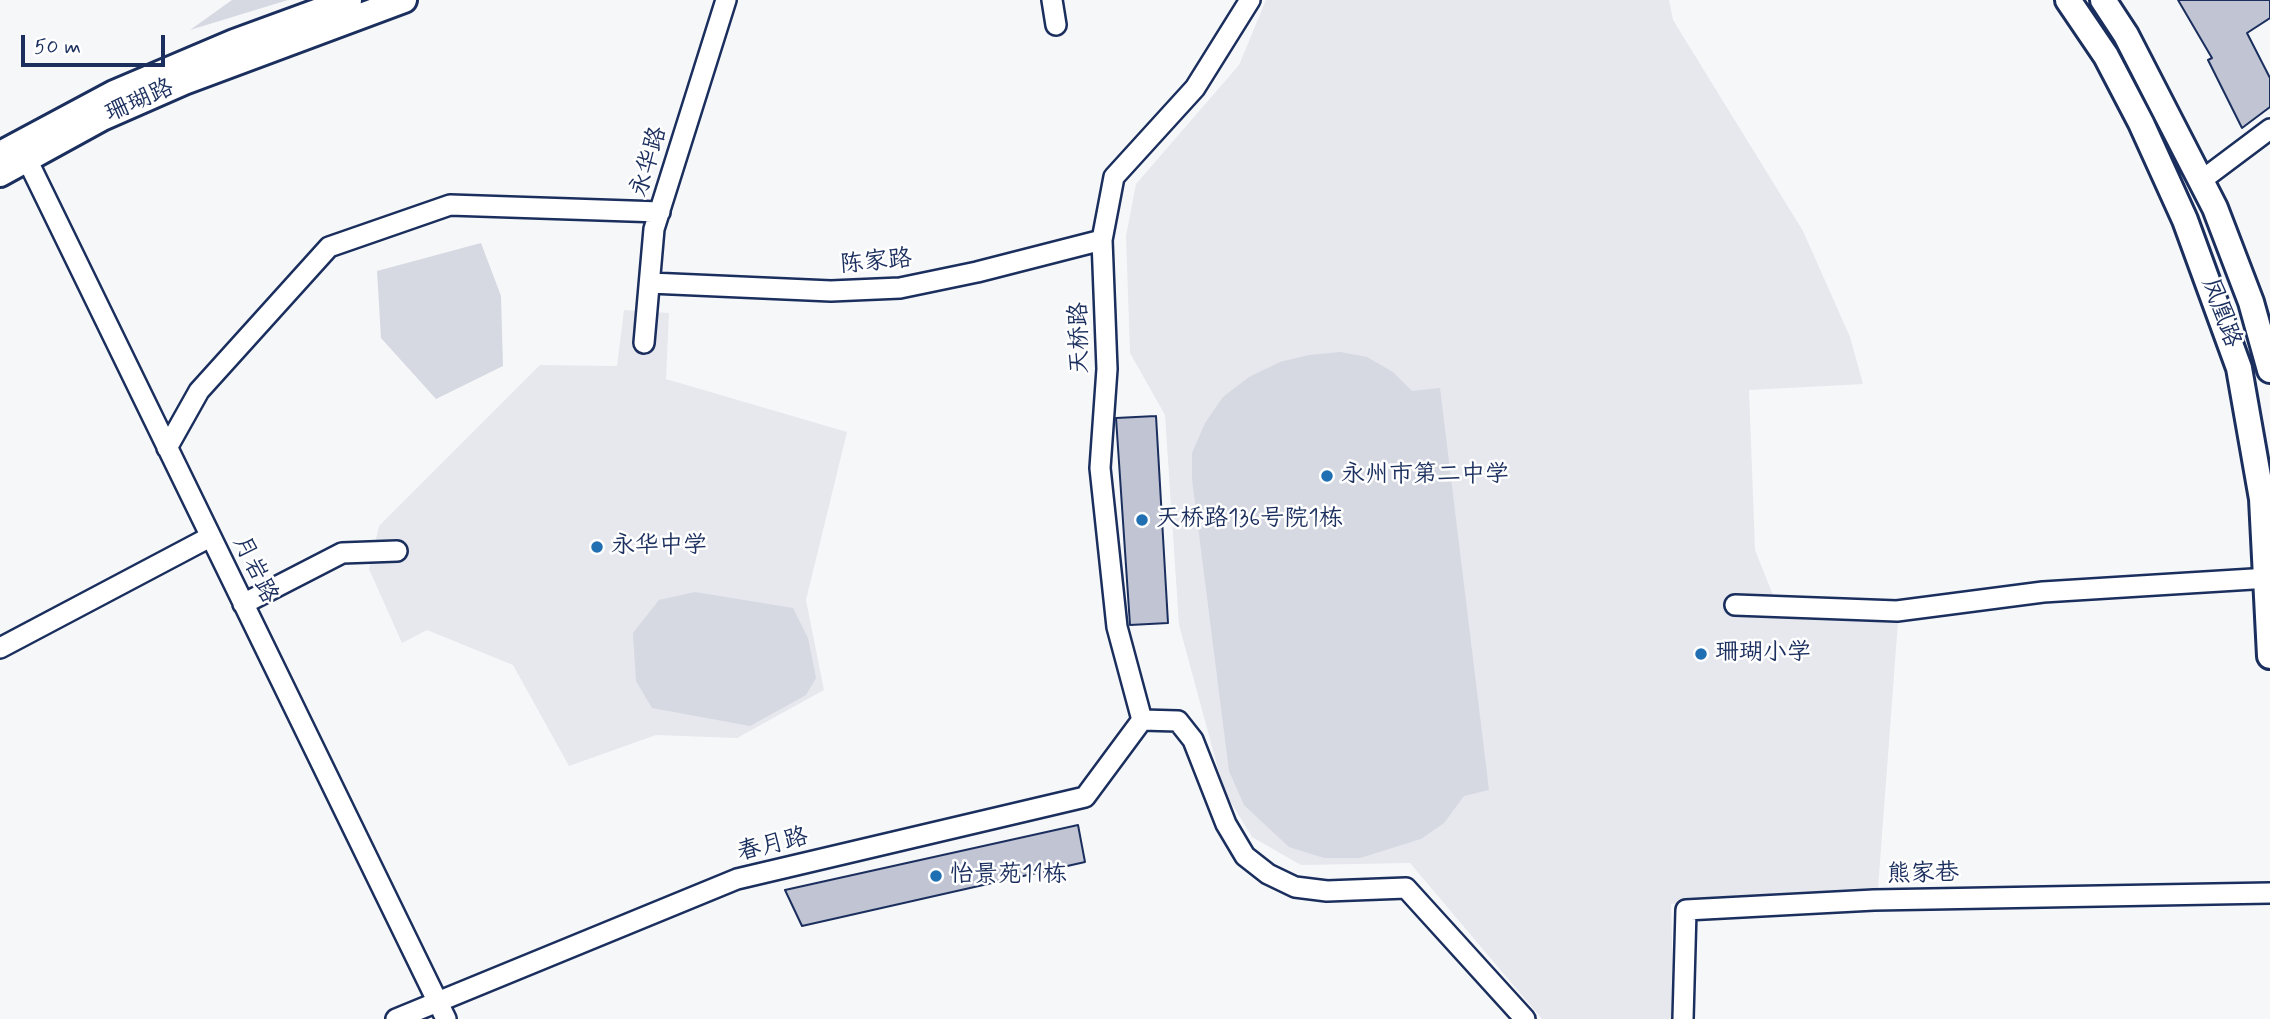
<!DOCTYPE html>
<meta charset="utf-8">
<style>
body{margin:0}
#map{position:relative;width:2270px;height:1019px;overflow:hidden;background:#f6f7f9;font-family:Mynerve,sans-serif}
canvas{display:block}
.scale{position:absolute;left:21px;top:35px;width:144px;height:32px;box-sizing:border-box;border:4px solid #1b2f5e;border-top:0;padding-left:9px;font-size:21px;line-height:24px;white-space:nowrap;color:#1b2f5e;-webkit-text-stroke:5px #fff;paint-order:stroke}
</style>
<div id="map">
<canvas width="2270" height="1019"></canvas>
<div class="scale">50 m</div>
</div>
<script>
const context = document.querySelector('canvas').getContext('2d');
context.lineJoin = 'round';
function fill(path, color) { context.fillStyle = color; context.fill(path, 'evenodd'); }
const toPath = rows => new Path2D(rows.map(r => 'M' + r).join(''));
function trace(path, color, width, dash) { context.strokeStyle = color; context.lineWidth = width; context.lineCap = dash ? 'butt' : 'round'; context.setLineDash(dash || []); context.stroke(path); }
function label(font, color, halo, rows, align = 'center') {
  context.font = font + ' Mynerve,"LXGW WenKai TC",sans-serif'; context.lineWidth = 5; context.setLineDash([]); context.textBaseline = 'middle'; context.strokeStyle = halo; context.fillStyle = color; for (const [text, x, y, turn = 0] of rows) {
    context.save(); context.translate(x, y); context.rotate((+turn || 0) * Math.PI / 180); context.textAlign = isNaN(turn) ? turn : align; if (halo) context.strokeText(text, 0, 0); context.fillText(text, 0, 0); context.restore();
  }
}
const built = toPath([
 [1266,0,1669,0,1673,20,1803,231,1850,337,1863,384,1749,390,1755,550,1781,615,1898,622,1878,888,1671,904,1674,1019,1542,1019,1410,863,1301,865,1252,837,1224,791,1179,625,1165,415,1130,353,1126,236,1136,184,1239,65],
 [624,310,669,313,666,379,847,432,806,600,824,690,737,738,656,735,569,766,513,665,427,630,402,643,369,569,379,526,540,365,617,366]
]);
const green = toPath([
 [232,0,288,0,190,30],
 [481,243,501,296,503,366,436,399,381,338,377,271],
 [1340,352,1367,357,1393,372,1412,391,1440,388,1489,790,1464,796,1444,823,1421,839,1360,858,1324,858,1289,847,1244,805,1229,771,1192,479,1192,453,1205,423,1223,397,1249,377,1280,362,1309,355],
 [695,592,793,608,808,638,816,678,806,695,750,726,652,708,636,681,633,633,659,600]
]);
const building = toPath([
 [2178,0,2270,0,2270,18,2247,33,2270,78,2270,107,2242,128,2208,60,2212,58,2178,0],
 [1156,416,1168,623,1130,625,1116,418,1156,416],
 [1078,825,1085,862,802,926,785,890,1078,825]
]);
const minor = toPath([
 [1052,0,1056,25],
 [21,147,446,1019],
 [2202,180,2270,129],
 [650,283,831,291,900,288,977,272,1102,240],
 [644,343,654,229,726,0],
 [167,448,199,391,329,247,450,205,660,212],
 [243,604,342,553,397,551],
 [1735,605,1897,611,2043,592,2269,578],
 [0,648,210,537],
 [1142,720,1117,627,1100,468,1107,369,1102,240,1114,177,1195,88,1250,0],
 [1142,720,1178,721,1193,740,1226,824,1245,856,1268,874,1295,887,1327,891,1406,888,1525,1019],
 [396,1019,737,879,1085,797,1142,720],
 [1683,1019,1686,910,1874,900,2270,893]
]);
const major = toPath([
 [2068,0,2106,56,2141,123,2185,220,2239,368,2262,499,2270,656],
 [2103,0,2126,35,2215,208,2251,302,2270,370],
 [0,154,114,93,234,42,349,0],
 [0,174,102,118,184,82,404,0]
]);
const markers = [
 [1327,476,7,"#1f6fb2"],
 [1142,520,7,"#1f6fb2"],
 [597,547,7,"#1f6fb2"],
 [1701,654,7,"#1f6fb2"],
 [936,876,7,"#1f6fb2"]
];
const streetNames = [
 ["珊瑚路",140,102,-24],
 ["永华路",650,162,-73],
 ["陈家路",876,263,-5],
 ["凤凰路",2220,313,70],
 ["天桥路",1081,338,-91],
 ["月岩路",254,570,64],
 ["春月路",773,846,-14],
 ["熊家巷",1923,875,-1]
];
const poiNames = [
 ["永州市第二中学",1341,476],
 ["天桥路136号院1栋",1156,520],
 ["永华中学",611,547],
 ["珊瑚小学",1715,654],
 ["怡景苑11栋",950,876]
];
fill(built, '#e6e8ee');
fill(green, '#d6d9e2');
fill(building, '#c0c4d3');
trace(building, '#1b2f5e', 2);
trace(minor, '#1b2f5e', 24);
trace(major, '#1b2f5e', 30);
trace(minor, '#fff', 19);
trace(major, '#fff', 24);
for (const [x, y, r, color] of markers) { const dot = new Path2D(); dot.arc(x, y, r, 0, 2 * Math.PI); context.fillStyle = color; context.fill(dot); trace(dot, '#fff', 2.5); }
label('24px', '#1b2f5e', '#fff', streetNames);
label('24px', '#1b2f5e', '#fff', poiNames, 'left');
</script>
